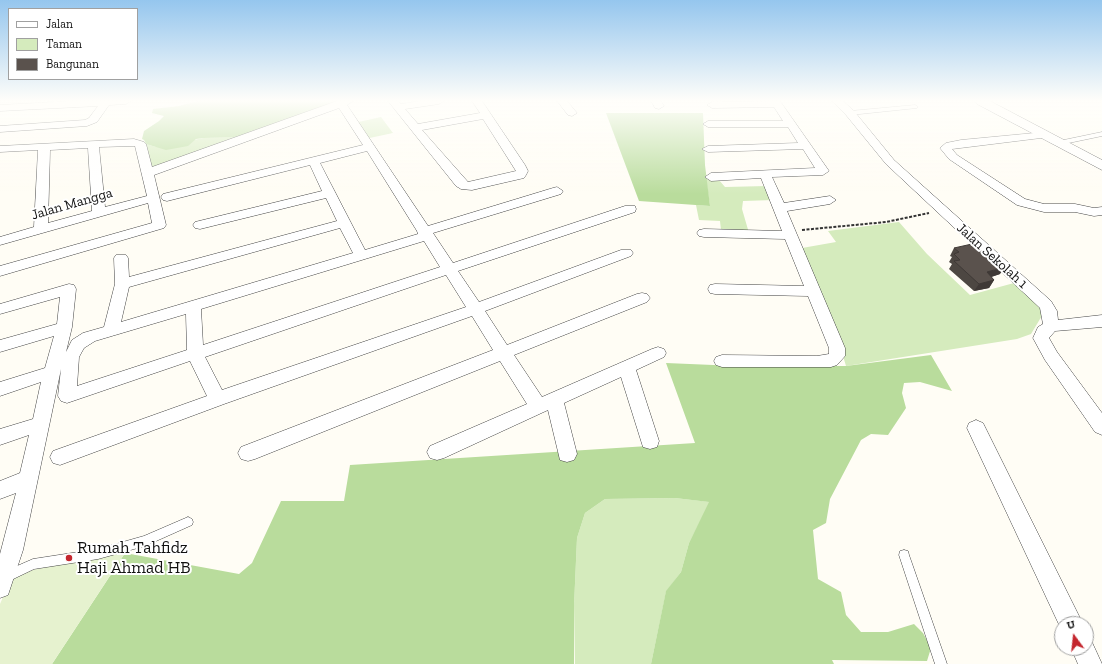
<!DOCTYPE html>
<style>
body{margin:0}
#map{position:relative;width:1102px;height:664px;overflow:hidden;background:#fffdf5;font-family:"Zilla Slab",serif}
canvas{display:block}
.legend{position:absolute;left:8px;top:8px;width:130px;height:72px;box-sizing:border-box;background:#fff;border:1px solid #a0a0a0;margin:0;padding:5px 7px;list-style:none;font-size:12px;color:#111}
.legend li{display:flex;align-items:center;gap:8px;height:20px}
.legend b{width:20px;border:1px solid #a0a0a0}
.north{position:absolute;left:1054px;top:616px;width:40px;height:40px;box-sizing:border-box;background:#fff;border:1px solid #a0a0a0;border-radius:50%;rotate:345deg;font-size:11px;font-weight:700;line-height:16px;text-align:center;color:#111}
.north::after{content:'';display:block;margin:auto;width:14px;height:18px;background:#c4262e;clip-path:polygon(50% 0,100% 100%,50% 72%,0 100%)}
</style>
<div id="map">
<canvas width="1102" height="664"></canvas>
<ul class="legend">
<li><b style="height:5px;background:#fff"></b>Jalan</li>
<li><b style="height:11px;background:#d5ebbd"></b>Taman</li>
<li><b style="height:11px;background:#5a524d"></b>Bangunan</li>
</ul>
<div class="north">U</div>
</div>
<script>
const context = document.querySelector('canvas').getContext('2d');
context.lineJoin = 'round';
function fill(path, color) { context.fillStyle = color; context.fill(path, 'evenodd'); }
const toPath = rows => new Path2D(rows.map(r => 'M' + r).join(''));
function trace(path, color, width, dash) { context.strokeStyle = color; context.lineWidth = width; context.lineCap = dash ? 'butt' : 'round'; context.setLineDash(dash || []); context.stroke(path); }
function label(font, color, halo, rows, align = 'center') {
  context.font = font + ' "Zilla Slab",serif'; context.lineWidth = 4; context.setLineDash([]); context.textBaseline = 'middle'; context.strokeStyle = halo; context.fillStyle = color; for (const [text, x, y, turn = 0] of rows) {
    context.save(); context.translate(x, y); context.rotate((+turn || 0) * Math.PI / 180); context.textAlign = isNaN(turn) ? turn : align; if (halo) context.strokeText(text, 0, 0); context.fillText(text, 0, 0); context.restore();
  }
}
const green = toPath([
 [381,117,393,133,365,139,354,123],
 [244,137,153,170,146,144,156,147,204,138],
 [706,179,719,180,725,187,766,186,773,200,743,201,742,209,749,233,721,230,720,221,699,220,696,205,710,206],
 [899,222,927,254,970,295,1014,283,1042,307,1043,314,1031,334,1017,339,846,366,833,322,802,248,836,242,828,231],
 [675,498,710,502,689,543,681,572,666,592,651,664,575,664,574,606,577,538,585,513,605,499]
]);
const forest = toPath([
 [198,101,343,101,244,137,204,138,196,139,188,146,166,150,146,144,144,140,142,139,144,131,159,121,164,116,152,113,153,109,179,106],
 [606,113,703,113,705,165,710,206,639,201],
 [931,355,952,391,920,382,904,383,902,393,906,408,888,435,871,434,861,440,830,499,826,523,813,530,818,579,841,592,846,615,861,632,888,632,914,624,923,633,931,648,927,661,832,660,834,664,651,664,666,591,681,572,689,543,709,502,675,498,605,499,585,513,577,538,574,606,574,664,52,664,125,553,239,574,252,563,281,501,344,501,350,465,695,443,666,363,737,366,846,366]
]);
const pitch = toPath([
 [120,551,125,553,52,664,0,664,0,604,10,581,14,577,28,571]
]);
const path = toPath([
 [802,230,886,222,929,213]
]);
const service = toPath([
 [915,105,917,106,917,108,850,115,847,113,850,111,915,105],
 [1102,132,1102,136,1059,145,1056,143,1059,141,1102,132],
 [188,517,192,519,193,522,192,525,145,546,98,559,34,569,5,583,1,581,0,578,1,573,33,559,98,549,144,536,188,517],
 [904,550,908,551,909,555,947,664,935,664,899,555,900,551,904,550]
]);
const minor = toPath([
 [72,101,131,101,126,104,109,105,97,122,87,126,0,132,0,126,85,120,89,118,98,106,0,111,0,105,72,101],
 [353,101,347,105,428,226,553,188,557,187,563,191,561,194,433,233,453,263,625,206,635,206,636,209,635,212,458,271,479,302,621,250,631,250,633,253,631,256,485,311,507,345,637,294,642,293,647,294,650,298,647,302,514,355,542,397,652,349,658,347,664,349,666,353,664,357,636,370,659,441,657,447,650,449,643,447,621,377,564,403,577,454,574,460,567,462,560,460,548,410,444,458,437,460,430,458,427,452,430,446,527,404,500,361,255,459,248,461,241,459,238,453,241,447,493,350,472,316,224,404,60,465,53,463,50,457,53,451,207,396,190,361,67,403,61,401,58,396,61,369,23,550,8,595,0,598,0,554,16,493,0,499,0,481,20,473,29,435,0,445,0,429,33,419,41,382,0,396,0,382,45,368,54,336,0,352,0,340,57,324,60,297,0,314,0,304,69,284,74,285,76,289,72,327,66,352,72,340,83,333,104,327,115,284,114,258,116,255,126,255,128,258,129,277,337,221,326,198,200,229,195,228,193,225,195,222,322,191,310,165,167,201,163,200,161,197,163,194,363,145,339,108,154,175,166,225,164,228,0,276,0,266,152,223,148,203,0,245,0,237,34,227,38,150,0,152,0,146,134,139,144,142,146,144,152,167,337,101,353,101],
 [135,146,147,196,105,207,99,147,135,146],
 [88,148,92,211,48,223,50,150,88,148],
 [367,151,417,231,418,234,365,250,320,163,367,151],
 [340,228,353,253,121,322,129,287,340,228],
 [424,241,440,267,203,345,201,309,424,241],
 [446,275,466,307,222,390,205,357,446,275],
 [186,314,187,350,77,386,79,357,84,348,95,341,186,314],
 [388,101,398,101,401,104,419,101,444,101,439,104,405,109,418,124,480,113,472,101,482,101,525,165,528,171,526,175,524,178,472,190,461,189,456,186,388,101],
 [483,119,516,171,468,182,422,130,483,119],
 [557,101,567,101,577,113,572,116,568,115,557,101],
 [651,101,661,101,664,106,659,109,655,108,651,101],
 [780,101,829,171,823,175,772,177,784,203,830,196,836,200,830,204,787,211,845,348,845,356,837,365,831,367,722,367,716,365,714,361,716,357,722,355,817,356,829,354,829,348,808,296,715,294,710,293,708,289,710,285,715,284,804,286,785,239,704,237,699,236,697,233,699,230,704,229,782,231,761,178,711,181,705,177,711,173,815,168,803,149,708,152,702,149,708,146,798,143,788,127,708,127,703,124,708,121,783,121,774,107,712,108,707,105,712,102,780,101],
 [832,101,843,101,854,111,894,160,1051,301,1057,311,1058,320,1102,315,1102,327,1055,331,1049,338,1057,352,1102,413,1102,435,1095,432,1045,360,1033,338,1038,327,1043,324,1040,308,886,164,846,115,832,101],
 [1045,132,1049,133,1051,135,1049,137,952,149,957,155,1025,199,1044,204,1075,204,1094,208,1102,207,1102,215,1094,216,1075,212,1044,212,1017,205,949,159,940,148,946,143,961,140,1045,132],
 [976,420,983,423,1083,624,1062,624,1062,631,967,428,969,423,976,420],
 [1086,637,1091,640,1102,664,1078,664,1071,648,1086,648,1086,637]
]);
const tertiary = toPath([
 [975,101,990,101,1102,160,1102,170,977,104,975,101]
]);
const wall = toPath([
 [954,248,1000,274,991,277,994,280,989,288,974,291,949,269,952,264,949,262,952,257,950,256]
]);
const shadedWall = toPath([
 [1005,267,1000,274,982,280,987,272],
 [994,280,989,288,974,291,979,284]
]);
const building = toPath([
 [972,244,1005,267,987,272,994,280,979,284,954,261,960,260,954,254,959,252,954,248,972,244]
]);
const markers = [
 [69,558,4,"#c4262e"]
];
const streetNames = [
 ["Jalan Mangga",72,204,-16],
 ["Jalan Sekolah 1",992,256,42]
];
const nearPoinames = [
 ["Rumah Tahfidz",77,548],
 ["Haji Ahmad HB",77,568]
];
fill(green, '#d5ebbd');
fill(forest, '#b9dc9c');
fill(pitch, '#e6f2cf');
trace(service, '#444', 1);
trace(minor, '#444', 1);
trace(tertiary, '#444', 1);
trace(path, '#333', 2, [3, 1.5]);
fill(service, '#fff');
fill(minor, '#fff');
fill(tertiary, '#fff');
fill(wall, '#4d4742');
fill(shadedWall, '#3f3936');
fill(building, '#5a524d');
trace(building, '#3f3936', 1);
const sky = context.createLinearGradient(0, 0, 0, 194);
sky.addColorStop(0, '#95c6ee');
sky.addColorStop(0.52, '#fffefa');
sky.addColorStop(1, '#fffefa00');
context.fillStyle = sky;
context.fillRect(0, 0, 1102, 194);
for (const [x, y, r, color] of markers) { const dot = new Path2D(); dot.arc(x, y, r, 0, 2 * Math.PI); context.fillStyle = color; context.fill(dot); trace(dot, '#fff', 1.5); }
label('14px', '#111', '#fff', streetNames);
label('17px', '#111', '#fff', nearPoinames, 'left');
</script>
